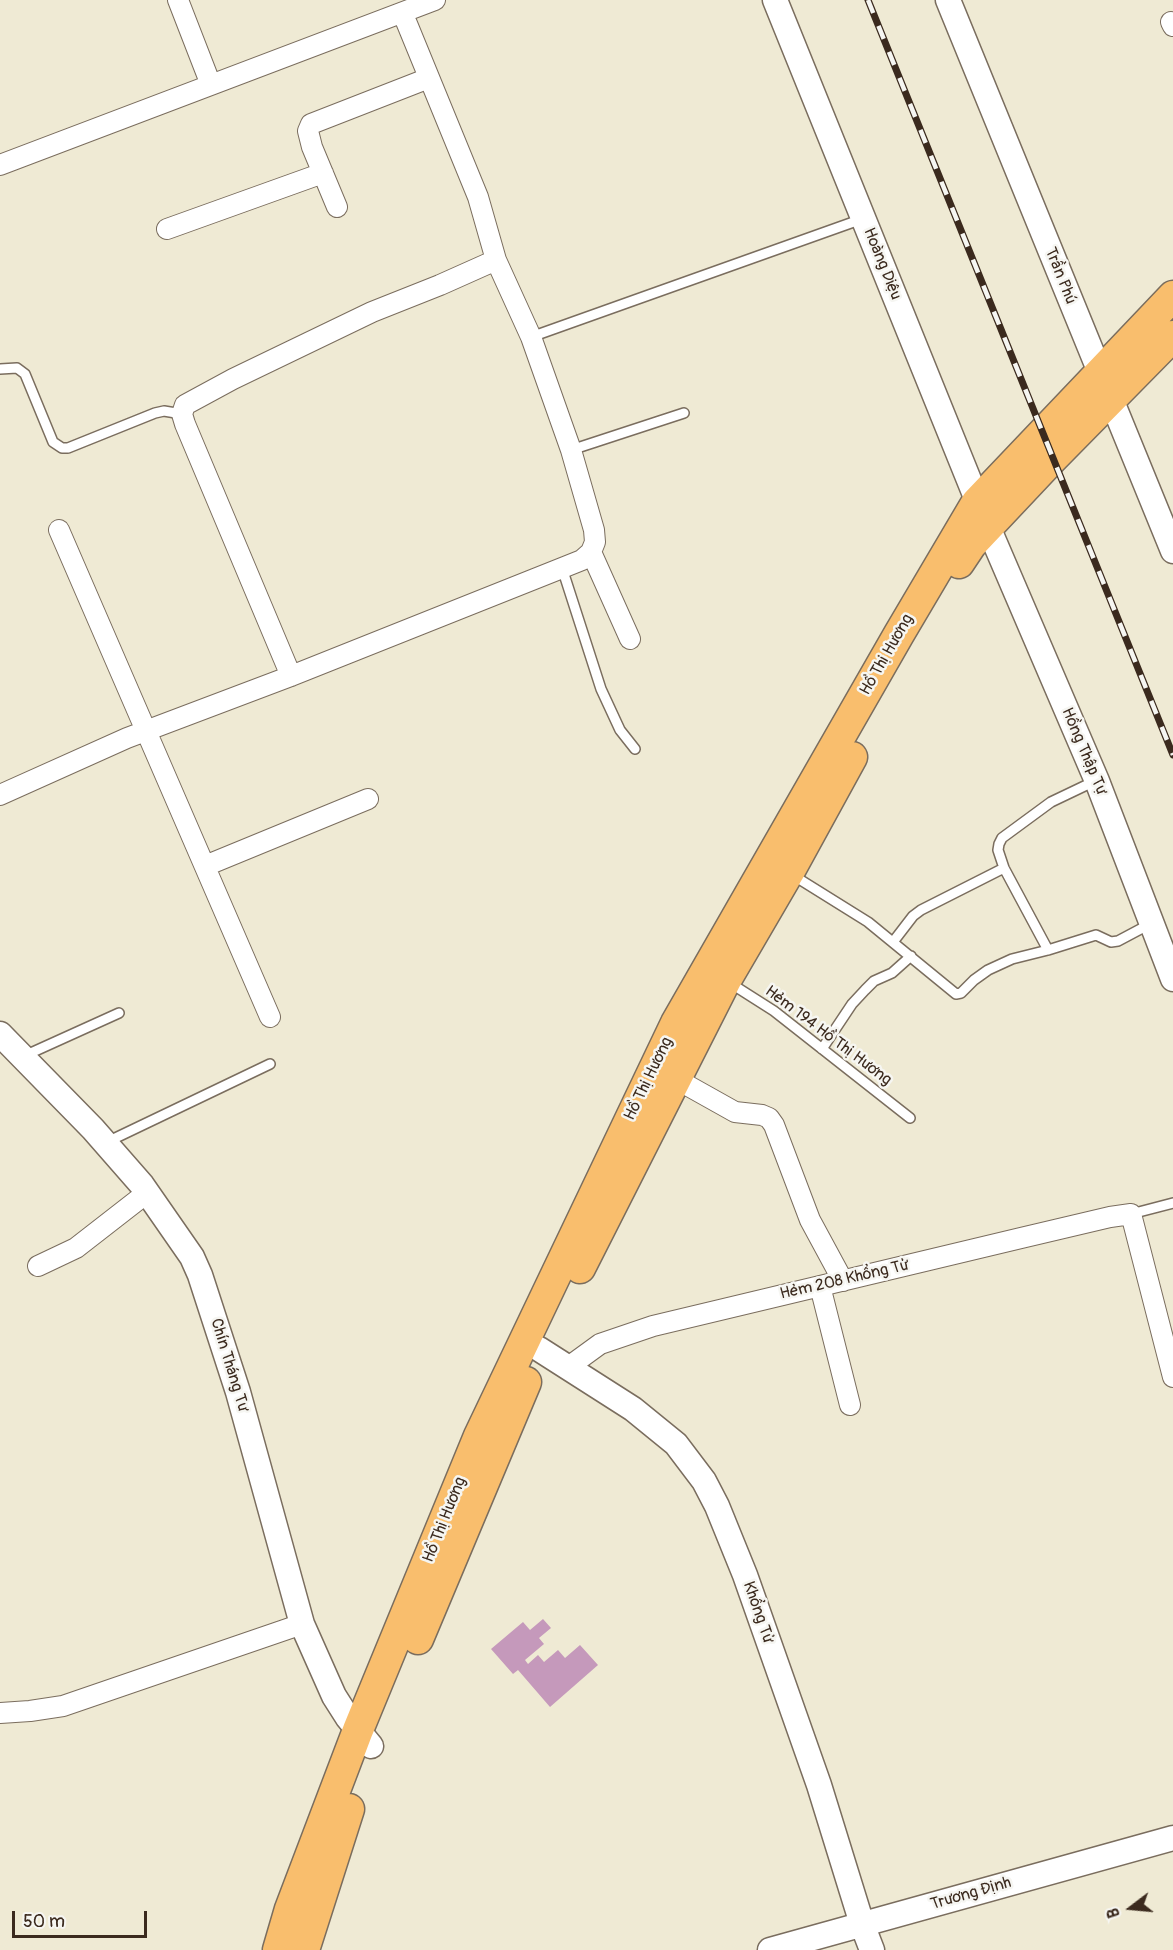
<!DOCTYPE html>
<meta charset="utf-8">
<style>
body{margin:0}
#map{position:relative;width:1173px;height:1950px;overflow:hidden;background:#efead4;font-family:Pangolin,sans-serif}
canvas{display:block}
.north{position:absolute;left:1101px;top:1878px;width:60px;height:60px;-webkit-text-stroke:4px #f6f6f2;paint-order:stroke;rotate:254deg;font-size:16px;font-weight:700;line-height:24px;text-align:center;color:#3b2a1e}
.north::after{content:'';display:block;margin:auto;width:21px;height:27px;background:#3b2a1e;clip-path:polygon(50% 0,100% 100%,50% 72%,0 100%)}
.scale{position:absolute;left:12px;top:1911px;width:135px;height:27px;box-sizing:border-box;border:3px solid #3b2a1e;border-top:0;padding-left:8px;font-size:18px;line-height:21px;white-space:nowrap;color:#3b2a1e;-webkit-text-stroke:4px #f6f6f2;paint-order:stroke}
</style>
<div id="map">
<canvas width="1173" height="1950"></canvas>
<div class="north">B</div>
<div class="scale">50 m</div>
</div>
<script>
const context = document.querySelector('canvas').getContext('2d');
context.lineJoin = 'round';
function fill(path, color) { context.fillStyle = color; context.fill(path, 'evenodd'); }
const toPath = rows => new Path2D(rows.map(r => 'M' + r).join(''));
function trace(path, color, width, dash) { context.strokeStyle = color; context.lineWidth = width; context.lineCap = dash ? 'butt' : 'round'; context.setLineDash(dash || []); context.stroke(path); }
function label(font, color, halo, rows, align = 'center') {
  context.font = font + ' Pangolin,sans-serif'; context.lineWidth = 5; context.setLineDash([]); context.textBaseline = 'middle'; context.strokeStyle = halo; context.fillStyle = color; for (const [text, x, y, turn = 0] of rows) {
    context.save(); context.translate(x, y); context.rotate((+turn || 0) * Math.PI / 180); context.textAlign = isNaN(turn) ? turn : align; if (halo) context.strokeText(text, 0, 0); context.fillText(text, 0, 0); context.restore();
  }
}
const building = toPath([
 [543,1619,551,1628,539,1638,544,1644,525,1660,528,1664,538,1655,544,1662,558,1650,565,1658,580,1645,598,1665,550,1707,518,1670,513,1674,491,1649,523,1622,530,1630]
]);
const service = toPath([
 [531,337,862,219],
 [0,369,17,368,25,374,53,442,62,448,68,448,155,413,164,411,182,414],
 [571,450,684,413],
 [562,568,601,689,620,730,635,749],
 [791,874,868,922,956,994,961,993,974,980,988,970,1012,959,1048,950,1096,935,1111,942,1118,941,1150,924],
 [893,942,913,916,921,910,1004,868],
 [1048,950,1004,868,998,850,999,844,1002,838,1051,802,1095,781],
 [730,983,774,1011,910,1118],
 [822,1049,852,1004,865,990,874,981,892,973,911,956],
 [24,1056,119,1013],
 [107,1142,270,1064],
 [1131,1214,1173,1203]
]);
const minor = toPath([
 [178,0,211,85],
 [1171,22,1173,26],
 [0,165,435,0],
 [337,207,312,147,308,131,311,124,429,78],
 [167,229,323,173],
 [59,530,270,1017],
 [591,552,630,639],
 [291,676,185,424,182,414,185,405,233,379,372,312,440,285,496,260],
 [0,795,127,738,291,676,562,568,582,560,591,552,595,542,594,530,571,450,531,337,496,260,478,197,403,14],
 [205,866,368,799],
 [676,1079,735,1112,762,1115,769,1118,774,1125,810,1220,843,1281],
 [38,1266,76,1248,148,1192],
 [820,1286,850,1405],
 [567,1368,600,1344,653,1326,1021,1238,1110,1217,1131,1214,1173,1377],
 [0,1713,30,1711,63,1706,302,1624]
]);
const tertiary = toPath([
 [775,0,988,527,1097,781,1173,979],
 [948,0,1173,551],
 [0,1034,93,1129,142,1185,192,1257,200,1275,238,1392,302,1624,334,1696,348,1718,371,1746],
 [539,1349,633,1409,676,1444,704,1481,717,1506,745,1575,819,1785,862,1924,872,1950],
 [770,1950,1173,1838]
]);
const primary = toPath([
 [959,563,971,545,1052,459,1173,336],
 [580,1268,726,980,789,872,852,757],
 [418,1639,526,1382],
 [278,1950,290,1909,358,1730,479,1436,676,1023,899,634,977,502,1173,296],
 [304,1950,349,1809]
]);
const rail = toPath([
 [868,0,1173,755]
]);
const streetNames = [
 ["Hoàng Diệu",882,264,68],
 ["Trần Phú",1060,276,68],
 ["Hồ Thị Hương",887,655,-60],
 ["Hồng Thập Tự",1084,752,67],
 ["Hẻm 194 Hồ Thị Hương",828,1036,37],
 ["Hồ Thị Hương",649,1079,-64],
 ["Hẻm 208 Khổng Tử",845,1280,-13],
 ["Chín Tháng Tư",229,1365,73],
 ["Hồ Thị Hương",445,1520,-68],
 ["Khổng Tử",758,1613,71],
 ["Trương Định",971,1894,-16]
];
fill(building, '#c599bb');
trace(service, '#7a6d5e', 12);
trace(minor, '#7a6d5e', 22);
trace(tertiary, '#7a6d5e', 27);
trace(primary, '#7a6d5e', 33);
trace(service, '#fff', 9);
trace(minor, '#fff', 20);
trace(tertiary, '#fff', 24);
trace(primary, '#f9be6d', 30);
trace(rail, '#3b2a1e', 7);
trace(rail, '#f6f6f2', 4.5, [14]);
label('16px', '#3b2a1e', '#f6f6f2', streetNames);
</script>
